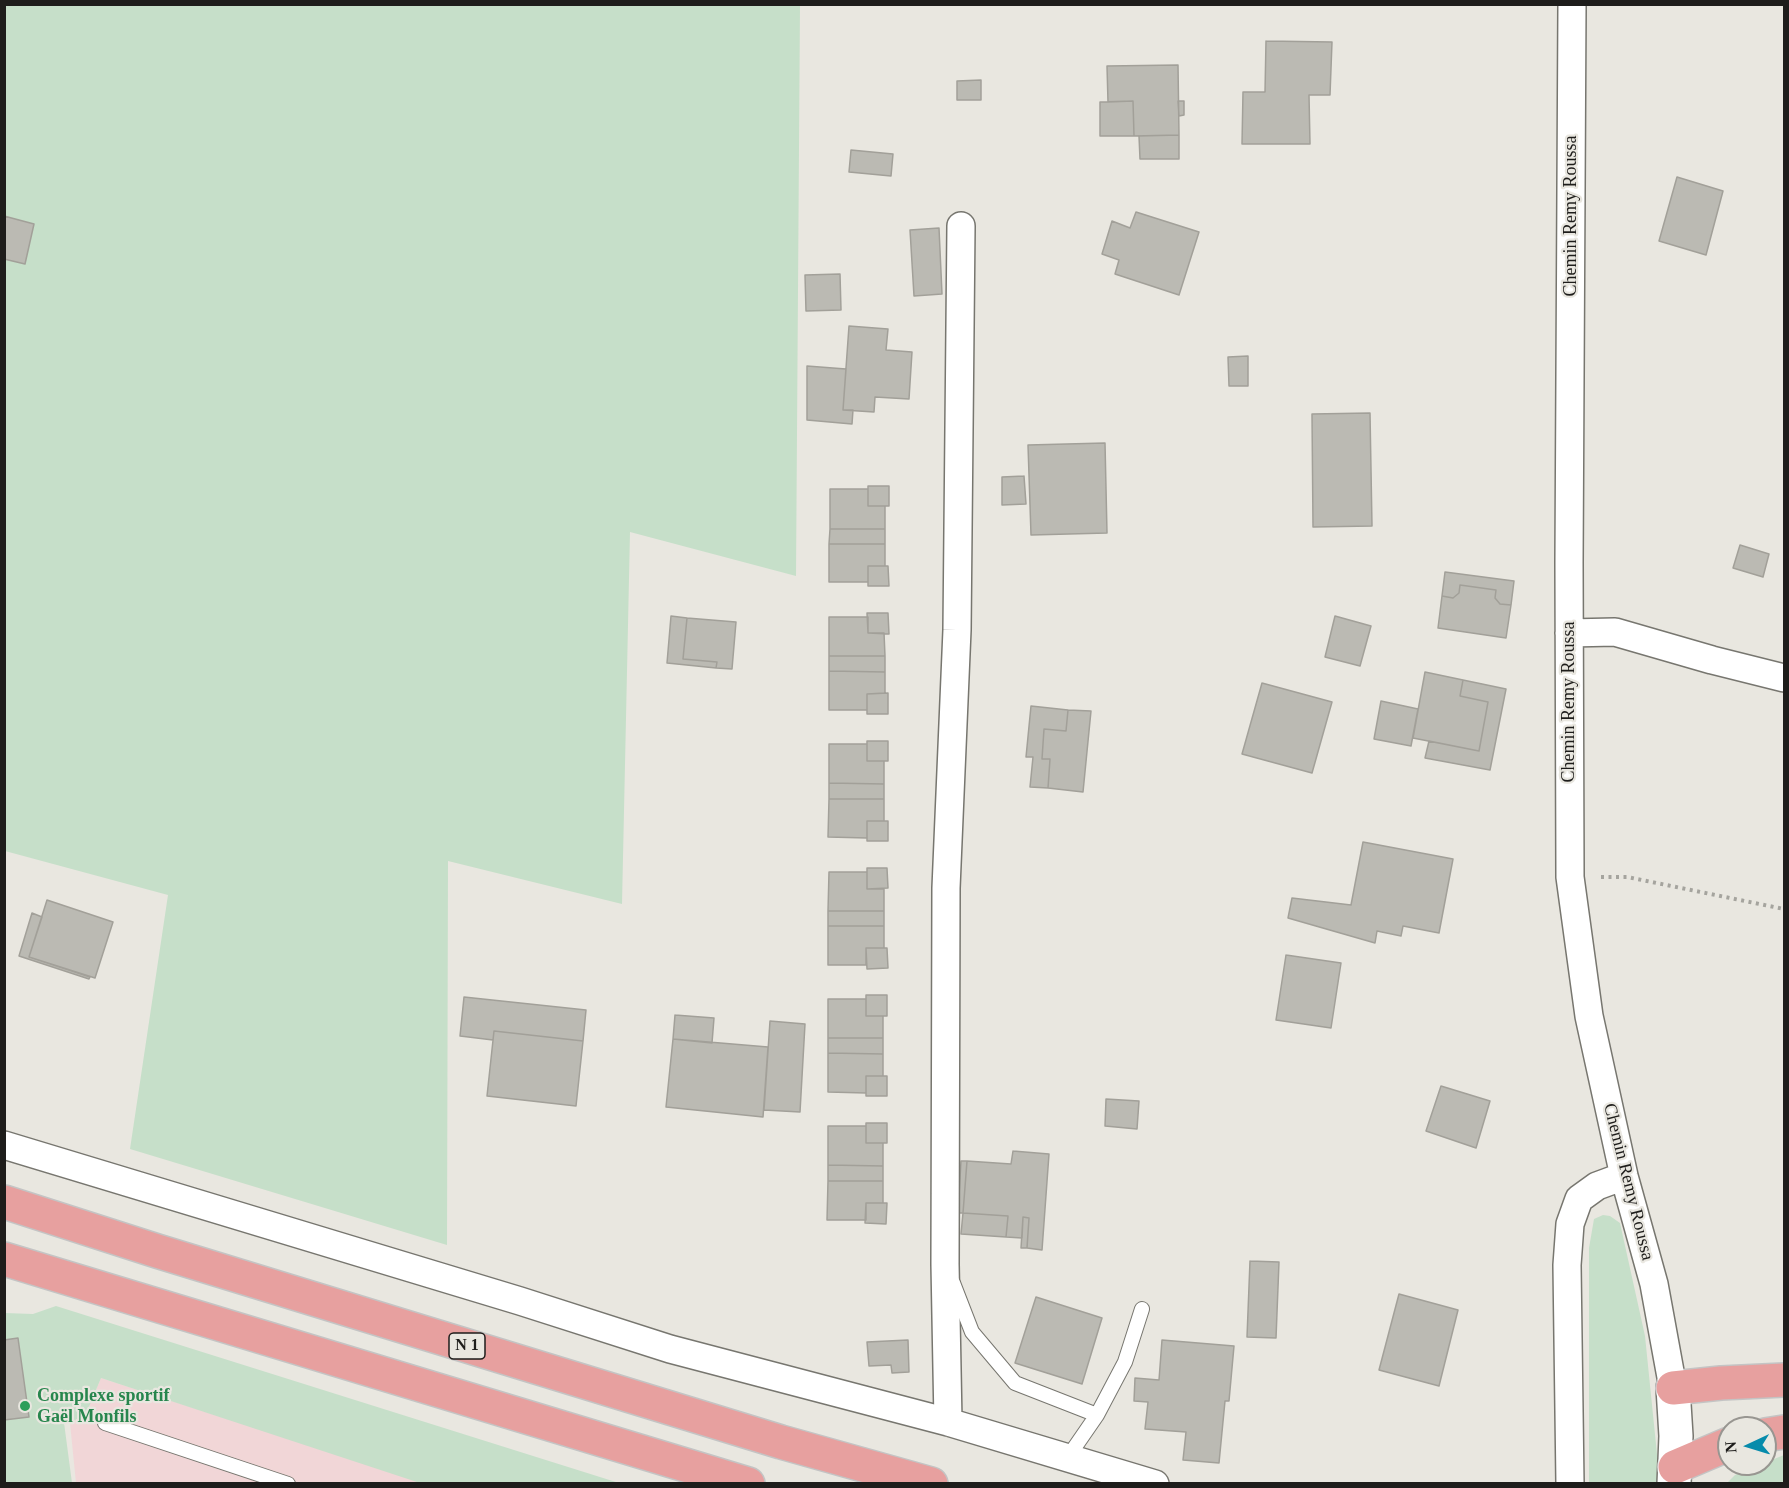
<!DOCTYPE html>
<meta charset="utf-8">
<style>
body{margin:0}
#map{position:relative;width:1789px;height:1488px;overflow:hidden;background:#e9e7e0;font-family:"Times New Roman",serif}
canvas{display:block}
.frame{position:absolute;inset:0;border:6px solid #1e1d1b;pointer-events:none}
.north{position:absolute;left:1717px;top:1416px;width:60px;height:60px;box-sizing:border-box;background:#e9e7e0;border:2px solid #989691;border-radius:50%;rotate:266deg;font-size:16px;font-weight:700;line-height:24px;text-align:center;color:#1e1d1b}
.north::after{content:'';display:block;margin:auto;width:21px;height:27px;background:#068bab;clip-path:polygon(50% 0,100% 100%,50% 72%,0 100%)}
</style>
<div id="map">
<canvas width="1789" height="1488"></canvas>
<div class="frame"></div>
<div class="north">N</div>
</div>
<script>
const context = document.querySelector('canvas').getContext('2d');
context.lineJoin = 'round';
function fill(path, color) { context.fillStyle = color; context.fill(path, 'evenodd'); }
const toPath = rows => new Path2D(rows.map(r => 'M' + r).join(''));
function trace(path, color, width, dash) { context.strokeStyle = color; context.lineWidth = width; context.lineCap = dash ? 'butt' : 'round'; context.setLineDash(dash || []); context.stroke(path); }
function label(font, color, halo, rows, align = 'center') {
  context.font = font + ' "Times New Roman",serif'; context.lineWidth = 4.5; context.setLineDash([]); context.textBaseline = 'middle'; context.strokeStyle = halo; context.fillStyle = color; for (const [text, x, y, turn = 0] of rows) {
    context.save(); context.translate(x, y); context.rotate((+turn || 0) * Math.PI / 180); context.textAlign = isNaN(turn) ? turn : align; if (halo) context.strokeText(text, 0, 0); context.fillText(text, 0, 0); context.restore();
  }
}
const commercial = toPath([
 [101,1378,426,1483,76,1483,70,1423,86,1413]
]);
const green = toPath([
 [4,5,800,5,796,576,630,532,622,904,448,861,447,1245,130,1149,168,895,5,851],
 [1603,1215,1610,1216,1620,1223,1645,1336,1658,1464,1657,1483,1589,1484,1589,1248,1594,1219],
 [56,1306,619,1483,420,1483,101,1378,86,1414,70,1423,63,1415,72,1483,5,1483,4,1313,33,1314],
 [1784,1455,1784,1483,1727,1483,1735,1475]
]);
const building = toPath([
 [1266,41,1332,42,1330,95,1309,95,1310,144,1242,144,1243,92,1265,92,1266,41],
 [1178,65,1179,135,1134,136,1133,101,1108,102,1107,66,1178,65],
 [981,80,981,100,957,100,957,81,981,80],
 [1133,101,1134,136,1100,136,1100,102,1133,101],
 [1178,101,1184,101,1184,115,1179,116,1178,101],
 [1179,135,1179,159,1140,159,1139,136,1179,135],
 [851,150,893,154,891,176,849,172,851,150],
 [1677,177,1723,191,1706,255,1659,241,1677,177],
 [1136,212,1199,232,1179,295,1115,274,1119,260,1102,254,1112,221,1130,228,1136,212],
 [4,216,34,224,25,264,4,259,4,216],
 [939,228,942,294,914,296,910,230,939,228],
 [840,274,841,310,806,311,805,275,840,274],
 [849,326,888,329,886,350,912,352,909,399,875,397,874,412,843,410,849,326],
 [1248,356,1248,386,1229,386,1228,357,1248,356],
 [807,366,846,369,843,410,853,410,852,424,807,420,807,366],
 [1370,413,1372,526,1313,527,1312,414,1370,413],
 [1105,443,1107,533,1031,535,1028,445,1105,443],
 [1024,476,1026,504,1002,505,1002,477,1024,476],
 [868,486,889,486,889,506,868,506,868,486],
 [830,489,868,489,868,506,885,506,885,529,830,529,830,489],
 [830,529,885,529,885,544,829,544,830,529],
 [829,544,885,544,885,566,868,566,868,582,829,582,829,544],
 [1740,545,1769,554,1763,577,1733,568,1740,545],
 [868,566,888,566,889,586,868,586,868,566],
 [1445,572,1514,581,1511,605,1500,604,1495,598,1496,590,1460,585,1459,593,1453,598,1442,596,1445,572],
 [1460,585,1496,590,1495,598,1500,604,1511,605,1506,638,1438,628,1442,596,1453,598,1459,593,1460,585],
 [867,613,888,613,889,634,868,633,867,613],
 [671,616,687,618,683,659,717,662,716,668,667,663,671,616],
 [1335,616,1371,626,1360,666,1325,657,1335,616],
 [829,617,868,617,868,633,884,633,885,656,829,656,829,617],
 [687,618,736,622,732,669,716,668,717,662,683,659,687,618],
 [829,656,885,656,885,672,829,671,829,656],
 [829,671,885,672,885,693,867,694,867,710,829,710,829,671],
 [1425,672,1463,680,1460,696,1488,702,1479,751,1413,738,1425,672],
 [1463,680,1506,689,1490,770,1425,758,1429,741,1479,751,1488,702,1460,696,1463,680],
 [1262,683,1332,702,1312,773,1242,754,1262,683],
 [888,693,888,714,867,714,867,694,888,693],
 [1381,701,1418,709,1411,746,1374,739,1381,701],
 [1031,706,1068,710,1066,731,1044,729,1042,759,1050,759,1048,788,1030,787,1033,757,1026,757,1031,706],
 [1068,710,1091,711,1083,792,1048,788,1050,759,1042,759,1044,729,1066,731,1068,710],
 [867,741,888,741,888,761,867,761,867,741],
 [829,744,867,744,867,761,884,761,884,784,829,783,829,744],
 [829,783,884,784,884,799,829,799,829,783],
 [829,799,884,799,884,821,867,821,867,838,828,837,829,799],
 [867,821,888,821,888,841,867,841,867,821],
 [1363,842,1453,859,1439,933,1403,926,1401,936,1377,931,1375,943,1288,918,1292,898,1351,905,1363,842],
 [867,868,887,868,888,888,867,889,867,868],
 [829,872,867,872,867,889,884,889,884,911,828,911,829,872],
 [47,900,113,922,95,978,29,957,47,900],
 [828,911,884,911,884,926,828,926,828,911],
 [32,913,42,917,29,957,90,977,89,979,19,956,32,913],
 [828,926,884,926,884,948,866,948,866,965,828,965,828,926],
 [866,948,887,948,888,968,867,969,866,948],
 [1286,955,1341,963,1331,1028,1276,1020,1286,955],
 [866,995,887,995,887,1016,866,1016,866,995],
 [464,997,586,1010,583,1041,494,1031,493,1040,460,1036,464,997],
 [828,999,866,999,866,1016,883,1016,883,1038,828,1038,828,999],
 [675,1015,714,1018,712,1043,673,1039,675,1015],
 [770,1021,805,1024,800,1112,764,1110,770,1021],
 [494,1031,583,1041,576,1106,487,1096,494,1031],
 [828,1038,883,1038,883,1054,828,1053,828,1038],
 [673,1039,768,1047,763,1117,666,1107,673,1039],
 [828,1053,883,1054,883,1076,866,1076,866,1093,828,1092,828,1053],
 [866,1076,887,1076,887,1096,866,1096,866,1076],
 [1441,1086,1490,1101,1476,1148,1426,1131,1441,1086],
 [1106,1099,1139,1101,1137,1129,1105,1126,1106,1099],
 [866,1123,887,1123,887,1143,866,1143,866,1123],
 [828,1126,866,1126,866,1143,883,1143,883,1166,828,1165,828,1126],
 [1013,1151,1049,1154,1042,1250,1027,1248,1029,1218,1023,1217,1022,1238,1006,1237,1008,1216,963,1213,967,1161,1011,1164,1013,1151],
 [961,1161,967,1161,963,1213,958,1213,961,1161],
 [828,1165,883,1166,883,1181,828,1181,828,1165],
 [828,1181,883,1181,883,1203,866,1203,866,1220,827,1220,828,1181],
 [866,1203,887,1203,886,1224,865,1223,866,1203],
 [963,1213,1008,1216,1006,1237,961,1234,963,1213],
 [1023,1217,1029,1218,1027,1248,1021,1248,1023,1217],
 [1250,1261,1279,1262,1276,1338,1247,1337,1250,1261],
 [1399,1294,1458,1310,1439,1386,1379,1370,1399,1294],
 [1036,1297,1102,1318,1082,1384,1015,1363,1036,1297],
 [18,1338,29,1417,4,1420,4,1340,18,1338],
 [908,1340,909,1372,892,1373,891,1365,869,1366,867,1342,908,1340],
 [1162,1340,1234,1346,1229,1401,1225,1401,1219,1463,1183,1460,1186,1432,1145,1429,1148,1402,1134,1401,1135,1378,1159,1380,1162,1340]
]);
const path = toPath([
 [1601,877,1627,877,1784,909]
]);
const service = toPath([
 [953,1283,972,1332,1015,1383,1097,1415],
 [105,1423,288,1484],
 [1068,1457,1097,1415,1125,1362,1142,1309]
]);
const minor = toPath([
 [1572,4,1569,562,1570,877,1589,1016,1624,1176,1654,1284,1673,1388],
 [1569,633,1615,632,1712,660,1784,678],
 [4,1145,520,1301,670,1349,948,1422,1155,1484],
 [948,1422,945,1264,946,888,957,630,961,226],
 [1570,1484,1567,1265,1570,1224,1579,1199,1597,1186,1624,1176]
]);
const secondary = toPath([
 [1673,1388,1676,1436,1674,1484]
]);
const trunk = toPath([
 [4,1202,157,1251,781,1442,931,1484],
 [4,1259,748,1484],
 [1673,1388,1721,1383,1784,1380],
 [1765,1435,1784,1432],
 [1675,1467,1729,1444]
]);
const markers = [
 [25,1406,6,"#2e9e5b"]
];
const shields = [
 [467,1346,36]
];
const shieldNames = [
 ["N 1",467,1346]
];
const streetNames = [
 ["Chemin Remy Roussa",1571,216,-90],
 ["Chemin Remy Roussa",1569,702,-90],
 ["Chemin Remy Roussa",1628,1182,76]
];
const leisureNames = [
 ["Complexe sportif",37,1396],
 ["Gaël Monfils",37,1417]
];
fill(commercial, '#f1d6d7');
fill(green, '#c6dfc9');
fill(building, '#bbbab3');
trace(building, '#a2a099', 1.5);
trace(service, '#77766f', 16);
trace(minor, '#77766f', 30);
trace(secondary, '#77766f', 36);
trace(trunk, '#c4c4c4', 36);
trace(path, '#a5a49e', 4, [3, 4.5]);
trace(service, '#fff', 14);
trace(minor, '#fff', 27);
trace(secondary, '#fff', 33);
trace(trunk, '#e7a09f', 33);
for (const [x, y, r, color] of markers) { const dot = new Path2D(); dot.arc(x, y, r, 0, 2 * Math.PI); context.fillStyle = color; context.fill(dot); trace(dot, '#e9e7e0', 2); }
for (const [x, y, w] of shields) { const box = new Path2D(); box.roundRect(x - w / 2, y - 13, w, 26, 4.5); context.fillStyle = '#e9e7e0'; context.fill(box); trace(box, '#1e1d1b', 1.5); }
label('bold 16px', '#1e1d1b', null, shieldNames);
label('18px', '#1e1d1b', '#e9e7e0', streetNames);
label('bold 18px', '#27864d', '#e9e7e0', leisureNames, 'left');
</script>
